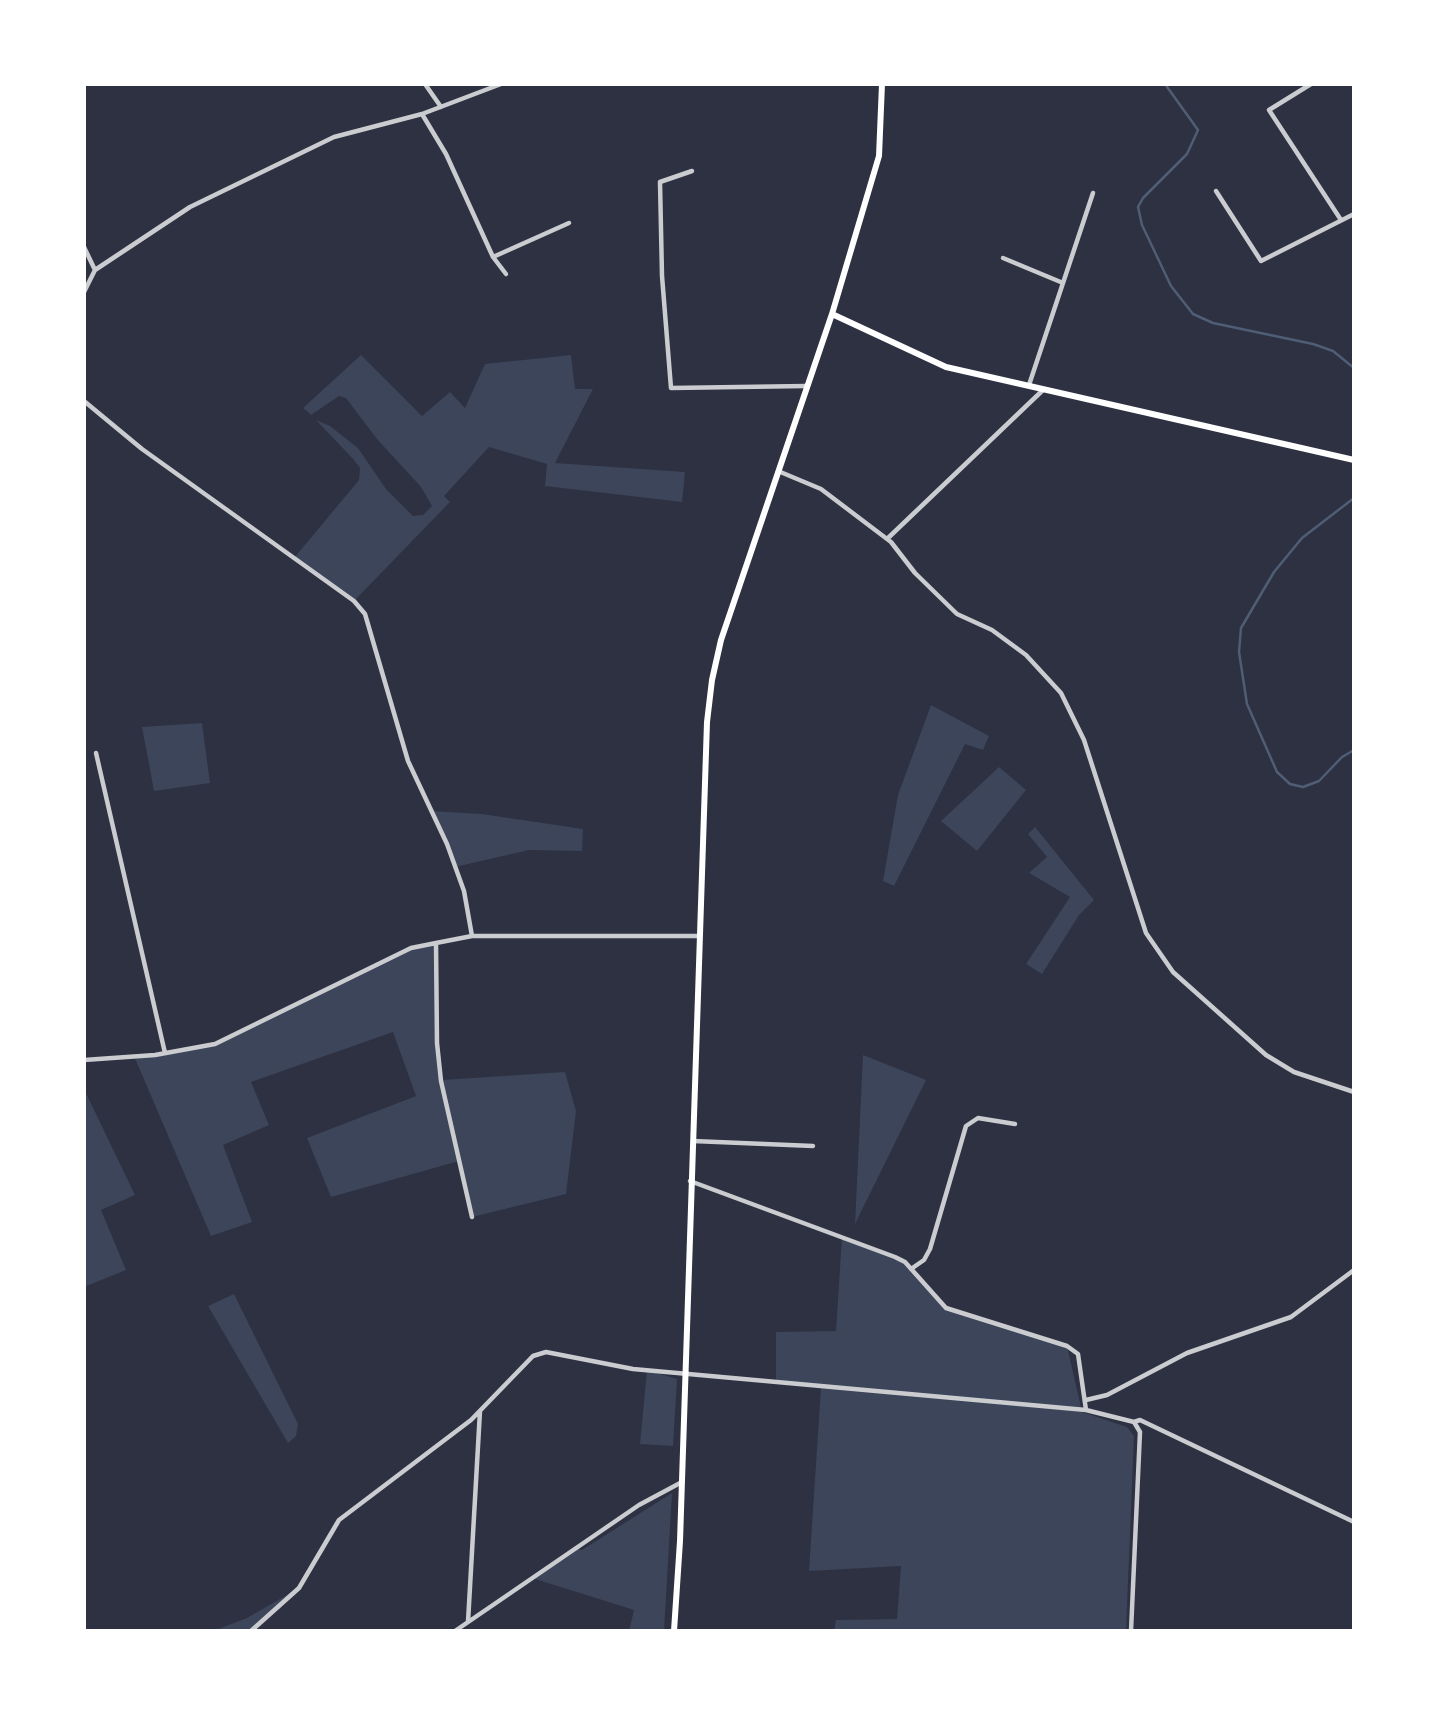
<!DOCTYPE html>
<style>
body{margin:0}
#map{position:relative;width:1438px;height:1715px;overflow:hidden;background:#2d3142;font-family:Barlow,sans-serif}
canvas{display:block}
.frame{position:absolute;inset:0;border:86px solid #fff;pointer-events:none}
</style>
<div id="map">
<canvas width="1438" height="1715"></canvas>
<div class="frame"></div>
</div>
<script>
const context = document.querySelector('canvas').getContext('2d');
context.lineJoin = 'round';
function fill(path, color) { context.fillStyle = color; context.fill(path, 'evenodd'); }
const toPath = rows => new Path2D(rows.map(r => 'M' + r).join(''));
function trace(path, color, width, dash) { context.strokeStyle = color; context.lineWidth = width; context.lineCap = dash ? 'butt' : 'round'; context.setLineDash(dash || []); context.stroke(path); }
const green = toPath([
 [361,355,422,416,450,392,465,408,485,364,571,355,575,389,593,389,555,463,685,472,682,502,545,486,547,464,489,447,444,496,450,502,354,601,294,558,359,480,360,468,354,460,316,420,330,426,358,448,386,489,413,516,423,515,432,506,421,487,377,439,346,398,339,396,311,415,303,408],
 [931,705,989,736,983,750,965,744,894,886,883,881,898,795],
 [202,723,210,783,154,791,142,727],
 [999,767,1026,790,977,851,941,821],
 [431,811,482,814,583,829,582,851,529,850,455,867],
 [1035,827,1094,900,1079,915,1042,974,1026,964,1070,897,1029,873,1047,857,1028,834],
 [436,943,437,1043,442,1080,565,1072,576,1111,566,1194,472,1217,459,1161,331,1197,307,1138,416,1096,393,1032,251,1082,269,1125,223,1145,252,1222,211,1236,134,1056,215,1044,411,948],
 [863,1055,926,1080,855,1224],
 [84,1089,135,1195,101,1210,126,1270,84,1287],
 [842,1236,895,1257,911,1269,946,1308,1067,1346,1082,1412,1127,1427,1134,1436,1126,1631,834,1631,836,1620,897,1619,901,1566,809,1571,821,1387,776,1382,776,1332,836,1331],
 [234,1294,298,1424,296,1436,288,1443,208,1306],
 [647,1370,677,1379,673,1446,640,1444],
 [672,1493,664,1631,629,1631,634,1610,532,1578,575,1548,582,1550],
 [299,1588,251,1631,213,1631,247,1618]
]);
const stream = toPath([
 [1165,84,1198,130,1187,154,1143,198,1138,207,1142,225,1171,286,1193,314,1213,323,1313,344,1333,351,1354,368],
 [1354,498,1302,538,1274,572,1241,628,1239,652,1247,704,1277,772,1290,784,1303,787,1319,781,1342,757,1354,750]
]);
const minor = toPath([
 [425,84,441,107],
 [1311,84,1269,110,1341,220],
 [422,114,446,154,493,257,506,274],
 [692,171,660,182,662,276,671,388,806,386],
 [1216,191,1261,261,1354,214],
 [84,247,95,270],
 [493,257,569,223],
 [1003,258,1063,283],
 [84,292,95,270,190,207,334,137,422,114,501,84],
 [1029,385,1093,193],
 [84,401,142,449,354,601,365,614,408,761,447,844,464,891,472,936],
 [778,471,821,489,891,542,915,573,957,614,992,630,1026,655,1061,693,1084,740,1146,933,1173,972,1266,1055,1294,1072,1354,1092],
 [887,539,1043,390],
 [96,753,165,1053],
 [436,943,437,1043,441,1081,472,1217],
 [84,1060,155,1055,215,1044,411,948,436,943,472,936,700,936],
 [693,1141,813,1146],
 [690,1181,895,1257,905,1262,946,1308,1067,1346,1078,1354,1086,1410],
 [911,1269,924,1260,930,1249,966,1126,978,1118,1015,1124],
 [1086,1400,1107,1395,1187,1353,1291,1317,1354,1270],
 [468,1622,480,1411],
 [251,1631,299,1588,339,1520,471,1420,533,1356,546,1352,633,1369,1086,1410,1134,1422,1140,1420,1354,1522],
 [455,1631,639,1505,682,1482],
 [1131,1631,1140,1432,1134,1422]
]);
const secondary = toPath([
 [832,314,946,367,1354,460],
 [674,1631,680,1541,707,722,712,680,721,640,832,314,879,156,882,84]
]);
fill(green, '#3c4559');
trace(stream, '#4f5d75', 2.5);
trace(minor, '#caccd0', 4.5);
trace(secondary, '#fff', 6);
</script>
